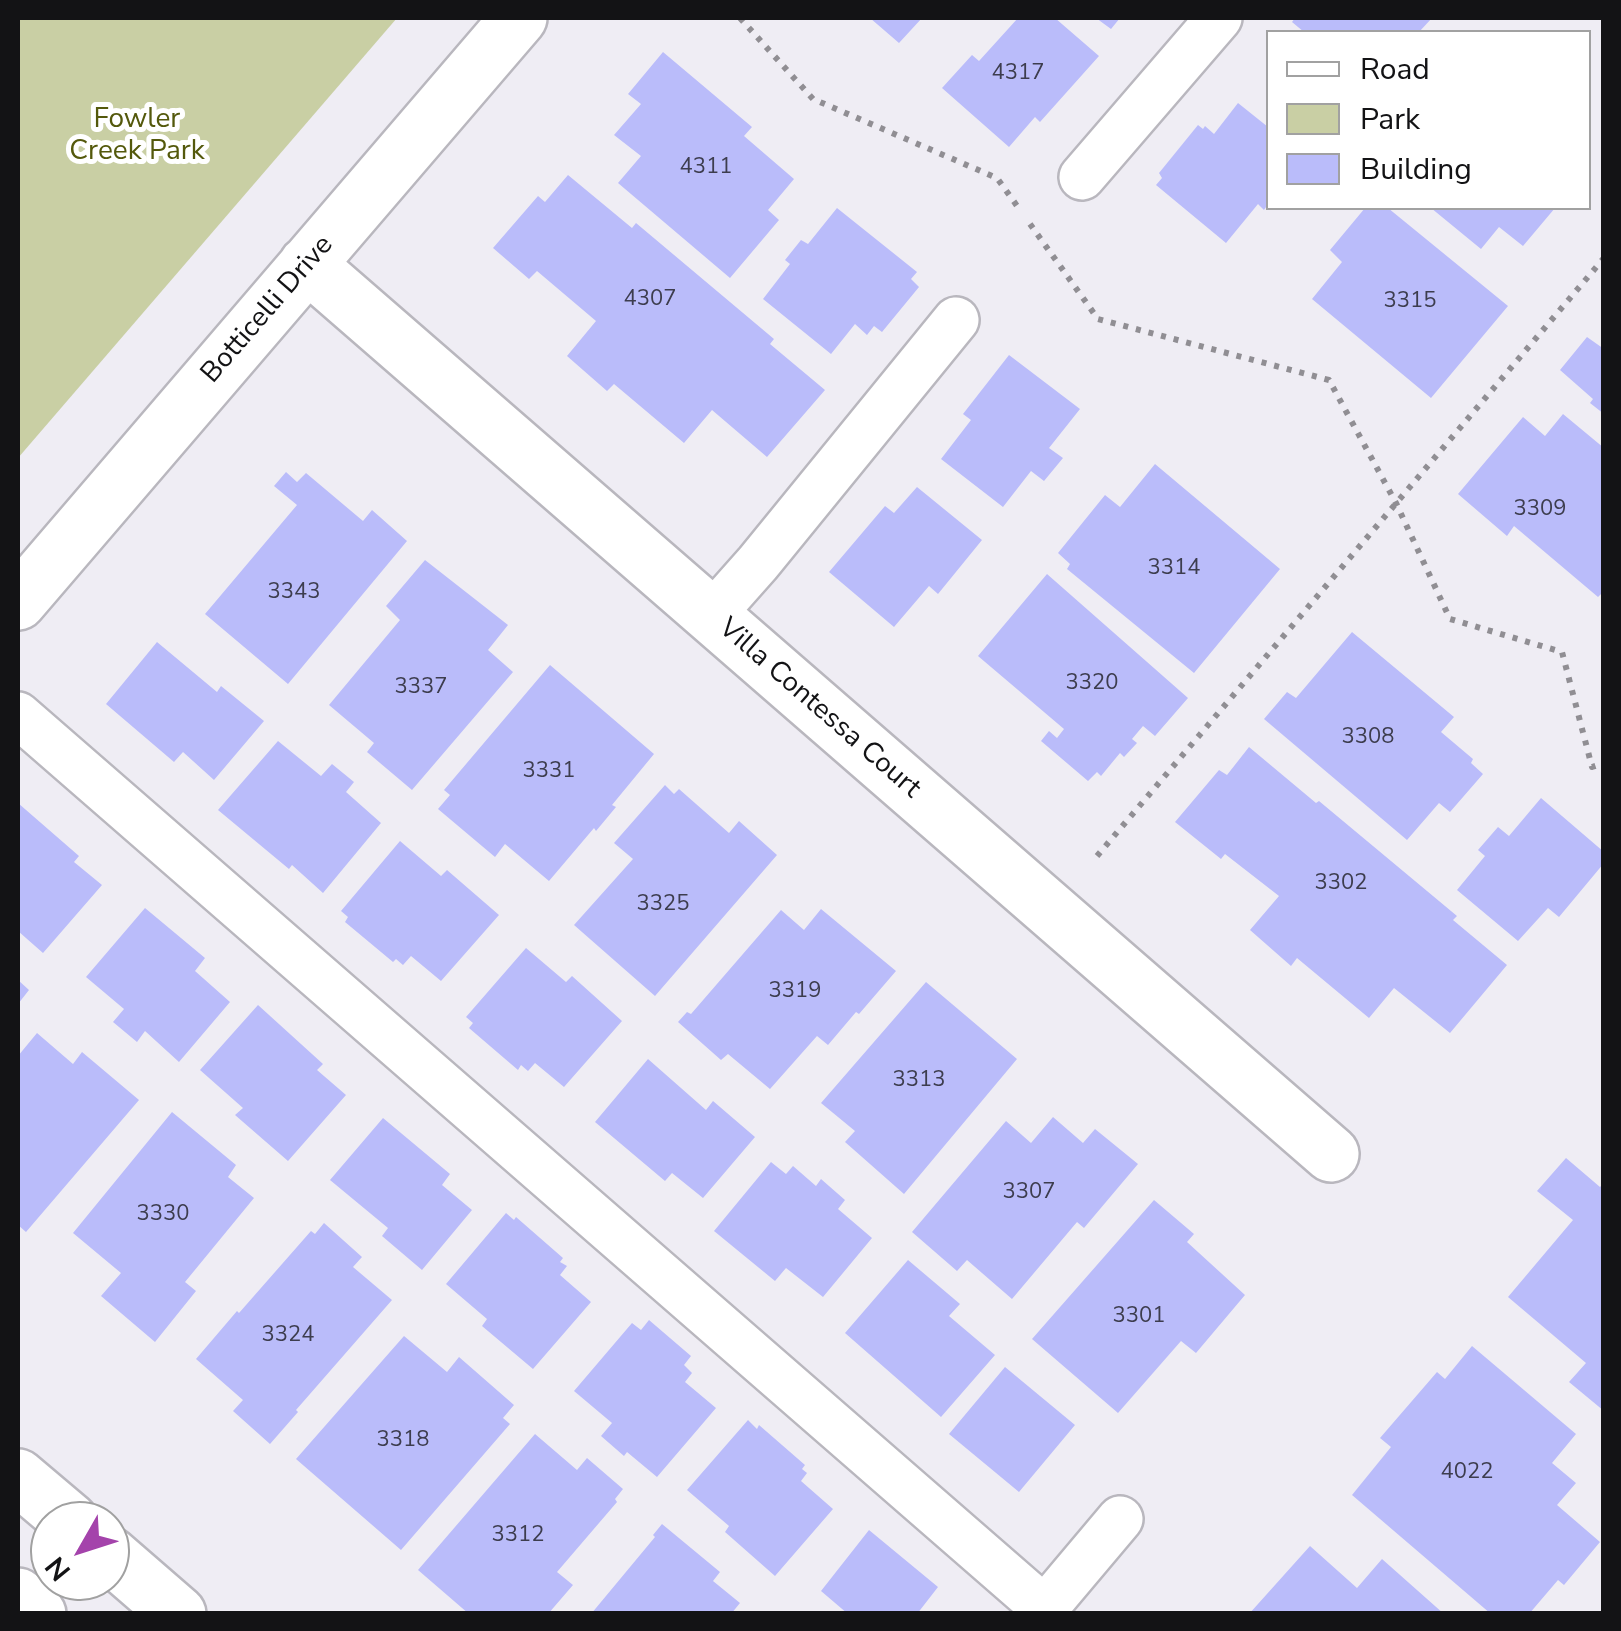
<!DOCTYPE html>
<style>
body{margin:0}
#map{position:relative;width:1621px;height:1631px;overflow:hidden;background:#efedf4;font-family:"Nunito Sans",sans-serif}
canvas{display:block}
.frame{position:absolute;inset:0;border:20px solid #131315;pointer-events:none}
.legend{position:absolute;left:1266px;top:30px;width:325px;height:180px;box-sizing:border-box;background:#fff;border:2px solid #a1a1a1;margin:0;padding:12px 18px;list-style:none;font-size:30px;color:#131315}
.legend li{display:flex;align-items:center;gap:20px;height:50px}
.legend b{width:50px;border:2px solid #a1a1a1}
.north{position:absolute;left:30px;top:1501px;width:100px;height:100px;box-sizing:border-box;background:#fff;border:2px solid #a1a1a1;border-radius:50%;rotate:231deg;font-size:28px;font-weight:700;line-height:40px;text-align:center;color:#131315}
.north::after{content:'';display:block;margin:auto;width:35px;height:45px;background:#a443ab;clip-path:polygon(50% 0,100% 100%,50% 72%,0 100%)}
</style>
<div id="map">
<canvas width="1621" height="1631"></canvas>
<div class="frame"></div>
<ul class="legend">
<li><b style="height:12px;background:#fff"></b>Road</li>
<li><b style="height:28px;background:#c9cfa4"></b>Park</li>
<li><b style="height:28px;background:#babcfa"></b>Building</li>
</ul>
<div class="north">N</div>
</div>
<script>
const context = document.querySelector('canvas').getContext('2d');
context.lineJoin = 'round';
function fill(path, color) { context.fillStyle = color; context.fill(path, 'evenodd'); }
const toPath = rows => new Path2D(rows.map(r => 'M' + r).join(''));
function trace(path, color, width, dash) { context.strokeStyle = color; context.lineWidth = width; context.lineCap = dash ? 'butt' : 'round'; context.setLineDash(dash || []); context.stroke(path); }
function label(font, color, halo, rows, align = 'center') {
  context.font = font + ' "Nunito Sans",sans-serif'; context.lineWidth = 10; context.setLineDash([]); context.textBaseline = 'middle'; context.strokeStyle = halo; context.fillStyle = color; for (const [text, x, y, turn = 0] of rows) {
    context.save(); context.translate(x, y); context.rotate((+turn || 0) * Math.PI / 180); context.textAlign = isNaN(turn) ? turn : align; if (halo) context.strokeText(text, 0, 0); context.fillText(text, 0, 0); context.restore();
  }
}
const green = toPath([
 [18,18,397,18,18,458]
]);
const building = toPath([
 [870,18,922,18,899,43],
 [1018,18,1055,18,1099,56,1040,122,1035,117,1009,147,942,88,972,55,979,61],
 [1096,18,1120,18,1111,29],
 [1295,18,1432,18,1419,32,1304,32,1292,22],
 [663,52,752,127,744,136,794,179,768,210,779,220,730,278,618,183,641,156,614,135,641,104,628,94],
 [1238,103,1268,127,1268,204,1264,210,1258,204,1226,243,1156,185,1162,178,1159,173,1198,125,1203,129,1205,126,1214,134],
 [568,175,632,228,636,223,774,339,770,344,825,390,767,457,712,410,684,443,614,384,607,391,567,356,596,321,537,271,529,279,493,248,538,196,545,202],
 [837,208,917,272,911,279,919,287,882,332,874,326,867,335,855,324,831,354,763,299,790,264,785,260,801,240,808,244],
 [1365,208,1388,208,1508,306,1431,398,1312,299,1342,262,1330,250],
 [1431,208,1555,208,1523,246,1499,227,1481,249],
 [1587,337,1604,349,1604,414,1590,403,1593,399,1560,370],
 [1009,355,1080,409,1049,448,1063,458,1044,481,1031,471,1003,507,941,459,971,420,963,414],
 [1563,414,1604,448,1604,591,1598,597,1514,526,1507,536,1458,494,1523,417,1545,436],
 [1155,464,1280,569,1194,673,1067,569,1070,564,1058,553,1105,495,1120,507],
 [286,472,297,482,306,473,363,521,372,510,407,541,288,684,205,614,297,505,274,486],
 [917,487,982,540,938,594,929,586,894,627,829,572,885,506,894,513],
 [425,560,508,625,488,650,513,672,412,790,367,752,374,743,329,705,400,620,386,606],
 [1047,574,1188,698,1155,736,1143,726,1132,739,1137,743,1124,757,1120,753,1101,776,1097,772,1088,781,1041,741,1049,731,1057,738,1064,729,978,656],
 [1352,632,1454,717,1441,732,1473,759,1471,763,1483,774,1450,812,1439,803,1407,840,1264,719,1287,692,1296,698],
 [157,642,217,692,221,686,264,721,214,780,183,752,174,762,106,704],
 [550,665,654,754,612,805,616,807,596,831,594,828,549,881,505,844,495,857,438,809,450,795,444,790],
 [278,741,321,776,332,764,354,782,346,792,381,823,323,893,292,865,289,869,218,810],
 [1249,747,1316,803,1319,801,1457,916,1453,920,1507,965,1450,1033,1394,988,1369,1018,1297,958,1291,966,1250,930,1279,896,1225,854,1221,859,1175,822,1219,770,1227,775],
 [665,785,674,794,679,789,729,833,739,821,777,855,655,996,574,925,633,859,614,843],
 [1541,798,1604,852,1604,863,1559,917,1548,908,1518,941,1457,890,1485,856,1478,850,1498,827,1509,836],
 [18,803,79,856,74,862,102,885,43,953,18,931],
 [400,841,441,876,447,870,499,915,441,981,411,956,403,965,396,959,393,962,345,922,348,917,341,911],
 [145,908,205,958,195,971,230,1002,179,1062,145,1031,137,1042,113,1022,124,1009,86,977],
 [821,909,896,971,859,1014,856,1012,828,1045,817,1036,770,1089,728,1054,721,1060,678,1022,687,1012,691,1014,781,910,804,930],
 [526,948,566,982,572,976,622,1021,564,1087,535,1063,528,1071,521,1065,518,1070,469,1028,473,1023,466,1017],
 [18,980,29,990,18,1004],
 [926,982,1017,1059,904,1194,845,1142,855,1131,821,1103],
 [258,1005,323,1064,317,1070,346,1095,288,1161,235,1115,243,1108,200,1070],
 [37,1033,73,1064,82,1052,139,1100,26,1232,18,1225,18,1056],
 [648,1059,706,1110,713,1101,755,1137,703,1198,672,1173,665,1181,595,1122],
 [172,1112,236,1165,228,1177,254,1198,185,1282,196,1291,155,1342,101,1296,121,1273,73,1233],
 [1053,1117,1083,1143,1095,1129,1138,1164,1084,1228,1077,1222,1012,1299,967,1260,957,1271,912,1232,1006,1121,1031,1143],
 [383,1118,450,1174,442,1185,472,1210,422,1270,382,1236,388,1228,330,1180],
 [1566,1158,1600,1187,1604,1183,1604,1411,1569,1382,1586,1363,1508,1297,1573,1220,1537,1191],
 [771,1162,786,1174,793,1166,816,1186,821,1179,845,1200,838,1209,872,1238,823,1297,786,1268,775,1281,714,1231],
 [1154,1200,1194,1234,1187,1242,1245,1295,1196,1353,1181,1341,1118,1413,1032,1339],
 [506,1213,514,1220,516,1217,563,1258,560,1262,567,1266,560,1275,591,1302,533,1369,482,1326,487,1319,446,1284],
 [324,1223,362,1257,353,1267,392,1300,296,1410,298,1412,270,1444,233,1411,243,1400,196,1359,237,1311,239,1313,311,1231,315,1234],
 [908,1260,960,1304,949,1316,995,1355,941,1417,845,1333],
 [649,1320,691,1356,684,1365,692,1373,685,1382,716,1408,657,1477,627,1452,624,1456,601,1436,612,1423,574,1391,632,1323,641,1330],
 [404,1336,447,1372,459,1357,514,1405,503,1418,510,1424,401,1550,296,1459],
 [1472,1346,1576,1434,1552,1463,1576,1483,1557,1505,1600,1542,1564,1585,1558,1580,1529,1614,1491,1614,1352,1495,1391,1447,1380,1438,1437,1372,1445,1379],
 [1005,1367,1075,1425,1019,1492,949,1434],
 [748,1420,757,1429,759,1425,805,1465,802,1469,807,1473,801,1481,833,1509,775,1576,725,1532,729,1526,687,1490],
 [535,1434,577,1470,587,1458,623,1489,615,1499,617,1502,557,1572,573,1585,548,1614,469,1614,418,1570],
 [662,1524,720,1572,713,1581,740,1603,731,1614,591,1614,655,1537,653,1535],
 [869,1530,938,1587,917,1614,848,1614,821,1591],
 [1310,1546,1357,1588,1382,1559,1444,1614,1249,1614]
]);
const path = toPath([
 [740,18,813,99,997,178,1020,210],
 [1030,224,1098,319,1329,380,1396,503,1450,619,1562,652,1592,767,1604,763],
 [1097,856,1604,258]
]);
const lane = toPath([
 [1082,177,1219,18],
 [711,616,758,563,956,320],
 [18,715,1045,1609],
 [1040,1614,1120,1519]
]);
const street = toPath([
 [307,264,1331,1154],
 [18,602,519,18]
]);
const secondary = toPath([
 [18,1477,70,1521],
 [110,1555,178,1614],
 [18,1596,38,1614]
]);
const numberNames = [
 ["4317",1018,74],
 ["4311",706,168],
 ["4307",650,300],
 ["3315",1410,302],
 ["3309",1540,510],
 ["3314",1174,569],
 ["3343",294,593],
 ["3320",1092,684],
 ["3337",421,688],
 ["3308",1368,738],
 ["3331",549,772],
 ["3302",1341,884],
 ["3325",663,905],
 ["3319",795,992],
 ["3313",919,1081],
 ["3307",1029,1193],
 ["3330",163,1215],
 ["3301",1139,1317],
 ["3324",288,1336],
 ["3318",403,1441],
 ["4022",1467,1473],
 ["3312",518,1536]
];
const parkNames = [
 ["Fowler",137,120],
 ["Creek Park",137,152]
];
const streetNames = [
 ["Botticelli Drive",268,310,-49],
 ["Villa Contessa Court",819,709,41]
];
fill(green, '#c9cfa4');
fill(building, '#babcfa');
trace(lane, '#b9b7be', 50);
trace(street, '#b9b7be', 60);
trace(secondary, '#b9b7be', 60);
trace(path, '#908e93', 6, [5, 8]);
trace(lane, '#fff', 45);
trace(street, '#fff', 55);
trace(secondary, '#fff', 55);
label('22px', '#3d3d4e', null, numberNames);
label('28px', '#54590c', '#fff', parkNames);
label('28px', '#131315', '#fff', streetNames);
</script>
